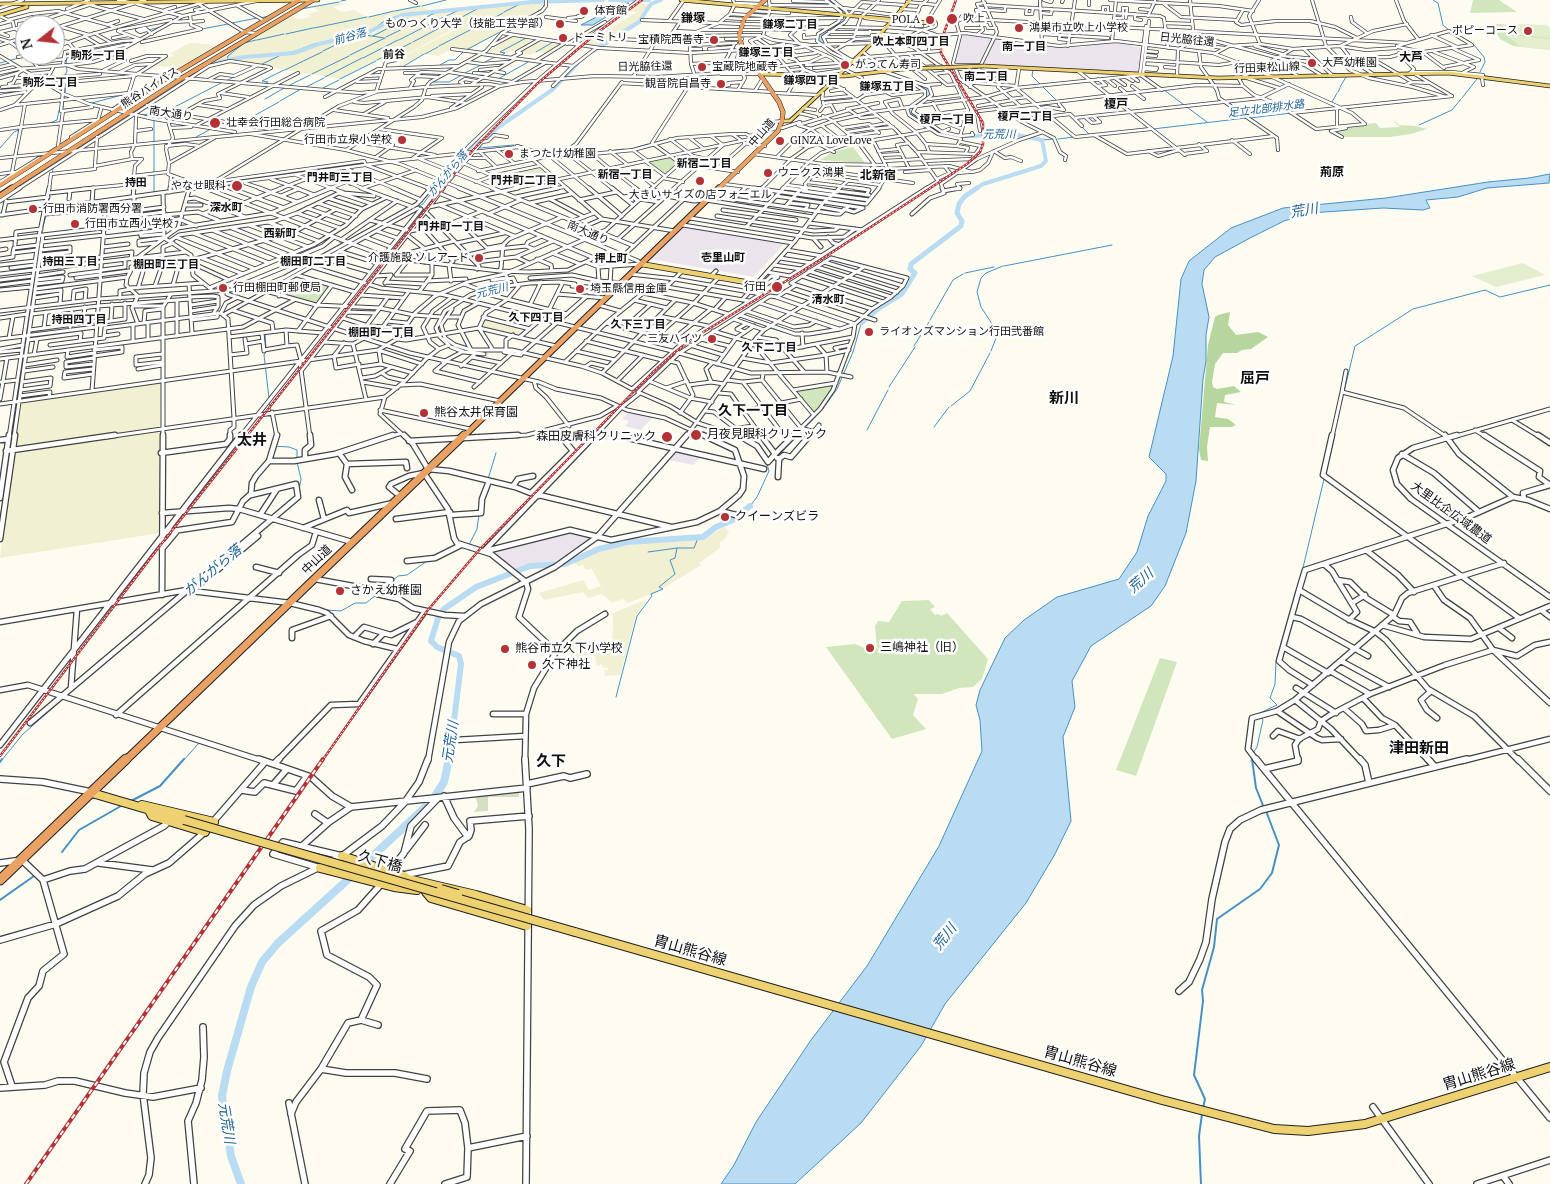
<!DOCTYPE html>
<meta charset="utf-8">
<style>
body{margin:0}
#map{position:relative;width:1550px;height:1184px;overflow:hidden;background:#fefcf1;font-family:"PT Serif",serif}
canvas{display:block}
.north{position:absolute;left:15px;top:15px;width:50px;height:50px;box-sizing:border-box;background:#fff;border:1px solid #9f9f9f;border-radius:50%;rotate:254deg;font-size:14px;font-weight:700;line-height:20px;text-align:center;color:#0f0f0f}
.north::after{content:'';display:block;margin:auto;width:18px;height:22px;background:#b43136;clip-path:polygon(50% 0,100% 100%,50% 72%,0 100%)}
</style>
<div id="map">
<canvas width="1550" height="1184"></canvas>
<div class="north">N</div>
</div>
<script>
const context = document.querySelector('canvas').getContext('2d');
context.lineJoin = 'round';
function fill(path, color) { context.fillStyle = color; context.fill(path, 'evenodd'); }
const toPath = rows => new Path2D(rows.map(r => 'M' + r).join(''));
function trace(path, color, width, dash) { context.strokeStyle = color; context.lineWidth = width; context.lineCap = dash ? 'butt' : 'round'; context.setLineDash(dash || []); context.stroke(path); }
function label(font, color, halo, rows, align = 'center') {
  context.font = font + ' "PT Serif","Noto Sans JP",serif'; context.lineWidth = 5; context.setLineDash([]); context.textBaseline = 'middle'; context.strokeStyle = halo; context.fillStyle = color; for (const [text, x, y, turn = 0] of rows) {
    context.save(); context.translate(x, y); context.rotate((+turn || 0) * Math.PI / 180); context.textAlign = isNaN(turn) ? turn : align; if (halo) context.strokeText(text, 0, 0); context.fillText(text, 0, 0); context.restore();
  }
}
const industrial = toPath([
 [961,34,992,37,981,64,955,64,954,62],
 [995,38,1007,42,1007,43,1039,47,1085,47,1086,44,1104,42,1134,43,1131,46,1142,48,1139,74,983,64],
 [685,226,785,243,754,277,650,259],
 [630,411,654,416,641,430,625,426,629,421,622,419],
 [677,450,702,456,693,465,669,460],
 [570,531,593,537,561,560,553,562,532,564,515,569,490,550]
]);
const farmland = toPath([
 [339,2,345,4,333,7,342,12,354,10,367,17,421,6,430,11,392,17,369,31,316,43,294,51,240,56,222,61,215,59,240,44,256,40,253,37,285,18,293,17,298,19,311,17,307,14,319,11,313,7],
 [531,3,544,4,539,11,475,46,470,51,456,47,438,56,426,54,440,47,438,46,405,64,403,67,395,68,399,66,401,61,397,60,460,27,458,27,399,58,392,57,384,61,377,60,339,79,230,60,295,53,323,44,374,33,391,20,398,17,454,11,398,40,400,40,458,11],
 [640,3,649,4,639,19,630,27,596,48,582,46,637,12,629,11],
 [512,36,529,38,527,40,534,41,537,39,543,40,541,42,550,44,554,42,563,44,547,54,536,51,531,55,511,51,506,53,491,52,485,54],
 [193,43,216,45,180,67,150,66,166,56,172,57,174,55,170,54,187,44],
 [484,319,519,327,515,330,524,333,519,336,481,327],
 [161,382,160,533,0,558,21,401],
 [724,527,729,531,726,538,720,542,720,548,699,563,701,565,659,591,628,603,623,599,612,603,602,594,588,598,583,592,544,600,539,593,583,580,589,590,601,586,592,569,586,570,583,565,578,566,575,562,591,555,623,545,699,540,705,539],
 [647,599,636,616,620,675,605,676,604,670,608,670,607,667,603,668,602,664,597,666,594,654,577,658,574,653,612,644,613,615,611,614]
]);
const green = toPath([
 [1473,0,1499,0,1517,12,1470,13],
 [1491,24,1546,25,1550,28,1550,50,1513,46,1500,39],
 [1395,121,1399,125,1416,126,1427,129,1411,134,1390,137,1337,137,1323,128,1376,123,1380,128,1400,127,1394,122],
 [853,147,865,163,820,160,832,152],
 [668,157,677,164,665,175,647,161],
 [310,279,330,285,315,304,281,295],
 [835,384,814,414,795,391],
 [929,600,935,607,930,609,935,615,939,614,941,616,947,613,988,659,982,679,973,687,959,688,942,694,914,694,918,699,913,715,926,729,892,739,826,647,855,644,869,650,877,648,875,626,878,621,889,622,902,601],
 [1160,658,1177,662,1136,776,1116,770]
]);
const forest = toPath([
 [1230,312,1228,325,1236,335,1258,332,1268,337,1251,349,1242,350,1237,353,1223,353,1215,364,1212,382,1213,387,1217,389,1234,386,1241,392,1225,395,1224,402,1236,405,1217,403,1215,417,1228,419,1236,425,1232,427,1210,427,1207,447,1208,461,1201,460,1199,449,1208,345,1215,317,1218,315]
]);
const cemetery = toPath([
 [519,790,519,797,488,797,488,811,474,812,478,806,475,794]
]);
const pitch = toPath([
 [1501,24,1544,25,1550,28,1550,38,1510,34,1505,31],
 [1506,35,1550,39,1550,50,1521,47],
 [538,167,553,180,520,186,510,183,511,180,503,175],
 [1523,263,1545,275,1496,287,1472,276]
]);
const water = toPath([
 [623,3,629,3,593,25,581,25,608,11,614,5,623,3],
 [1550,174,1549,183,1487,188,1458,197,1426,200,1430,208,1423,210,1383,208,1310,213,1284,221,1250,238,1215,257,1204,270,1202,284,1209,317,1206,335,1206,361,1203,379,1196,481,1186,533,1165,586,1151,606,1091,646,1072,681,1075,707,1063,737,1071,821,1055,854,1026,903,945,1004,921,1046,861,1123,795,1184,721,1184,734,1165,756,1122,811,1040,867,966,939,846,982,751,980,720,976,705,980,690,1005,638,1024,620,1057,597,1119,579,1137,552,1148,516,1166,481,1166,474,1149,457,1173,356,1181,279,1189,261,1231,228,1283,208,1386,198,1488,182,1529,178,1550,174]
]);
const streamFar1 = toPath([
 [1039,0,1039,5],
 [1433,0,1438,3,1443,25,1450,31],
 [341,1,346,0],
 [559,1,576,0],
 [422,6,446,0],
 [301,9,339,2],
 [395,11,420,6],
 [433,11,538,1],
 [504,12,518,5],
 [537,12,543,8,545,3],
 [1151,13,1158,0],
 [402,15,411,13],
 [369,17,394,11],
 [261,18,269,16],
 [407,19,418,21],
 [420,20,435,13],
 [433,22,457,11],
 [232,23,257,18],
 [447,25,477,9],
 [314,28,367,17],
 [202,29,228,24],
 [473,29,503,13],
 [148,30,161,27],
 [499,33,529,16],
 [286,34,313,28],
 [365,35,371,36],
 [372,36,384,38],
 [373,36,406,19],
 [386,37,419,21],
 [257,40,284,34],
 [399,40,432,23],
 [413,42,445,25],
 [1474,45,1484,57,1485,62,1480,72],
 [439,46,472,29],
 [466,50,498,33],
 [323,51,350,38],
 [536,52,553,42],
 [425,54,438,47],
 [350,55,385,38],
 [501,56,505,53,500,52,526,38],
 [234,58,293,52,314,44,369,32,386,20,400,15],
 [363,58,398,40],
 [227,60,228,56,244,43,256,40],
 [377,60,411,43],
 [485,62,495,57],
 [0,63,19,58],
 [260,65,279,56],
 [440,65,449,60,455,60,464,51],
 [404,66,424,54],
 [285,70,322,52],
 [1033,70,1032,76,1040,84],
 [465,73,481,65],
 [312,74,349,56],
 [325,77,362,58],
 [340,79,376,61],
 [498,79,530,61],
 [62,81,67,71,66,60],
 [226,81,234,77],
 [432,82,449,82,462,75],
 [264,84,268,82,262,81,284,70],
 [288,86,310,75],
 [1042,86,1057,101],
 [1340,87,1346,77],
 [304,88,324,78],
 [321,89,339,80],
 [1164,90,1207,122],
 [1338,92,1340,88],
 [65,93,66,83],
 [130,94,138,93],
 [926,95,929,95],
 [1462,98,1477,79],
 [265,99,286,87],
 [280,101,301,89],
 [1332,102,1337,93],
 [92,103,122,95],
 [146,107,154,111,154,193],
 [63,108,64,97],
 [142,115,165,112,223,82],
 [1250,118,1291,113],
 [50,123,57,120,59,110,74,108],
 [241,123,279,102],
 [1419,125,1452,110,1461,99],
 [1082,127,1090,135],
 [1153,129,1246,118],
 [228,130,236,125],
 [749,134,760,134],
 [764,134,775,130],
 [196,137,209,130],
 [1058,139,1074,137],
 [1042,140,1053,139],
 [657,142,668,139],
 [517,145,552,155],
 [0,148,14,132,24,128],
 [479,148,514,145],
 [631,149,648,144],
 [608,151,624,149],
 [575,154,603,152],
 [130,181,131,176],
 [435,189,459,162],
 [50,191,53,168],
 [48,207,50,194],
 [386,223,423,204,432,192],
 [41,234,46,216],
 [327,256,383,225],
 [1004,266,1112,245],
 [37,268,41,237],
 [965,273,994,267],
 [35,281,36,271],
 [248,299,286,278],
 [233,308,245,301],
 [740,317,766,326],
 [930,320,953,280,963,274],
 [272,322,275,329],
 [439,325,443,338],
 [770,328,790,334],
 [265,334,266,348],
 [814,335,839,331,861,323],
 [450,344,467,351],
 [914,346,929,322],
 [266,351,264,355,269,398],
 [991,351,998,333,981,307,977,292,981,278,986,273,1003,266],
 [483,352,494,351],
 [523,354,536,357],
 [602,375,636,392],
 [889,387,915,347],
 [1344,392,1355,346,1413,309,1485,290,1500,297,1550,285],
 [269,402,273,423],
 [951,406,970,391,990,353],
 [669,407,700,425],
 [934,427,949,407],
 [867,430,888,390],
 [744,441,751,445],
 [272,446,289,447,297,450,297,458],
 [778,456,822,410,837,389,853,352,861,324],
 [297,462,301,479,299,490],
 [768,465,776,458],
 [488,479,496,453],
 [750,506,757,497,769,471,767,464],
 [280,515,298,500],
 [0,519,7,475],
 [469,545,477,529,479,514],
 [648,552,677,548],
 [1302,572,1324,479],
 [392,581,398,576,407,575,427,561],
 [302,604,310,606],
 [326,610,341,611,355,603,366,603,376,595],
 [66,696,74,689],
 [616,697,637,616,652,596,651,594,663,589,659,587,675,574,670,560,675,558,677,548,694,548,698,538],
 [1260,713,1277,705,1270,698,1275,684,1276,662,1296,593],
 [166,727,224,670],
 [1253,753,1257,747,1263,720,1261,717],
 [1,761,23,734,63,699],
 [183,761,199,743],
 [1251,761,1252,757]
]);
const stream = toPath([
 [1252,759,1256,788,1264,808],
 [0,762,2,759],
 [131,801,160,786,184,759],
 [62,852,79,830,121,806],
 [0,900,34,876],
 [1203,1108,1205,1099,1194,1075,1203,1001,1202,990,1214,947,1217,919,1260,889,1272,873,1279,845,1266,811],
 [1201,1184,1199,1136,1202,1114]
]);
const riverFar3 = toPath([
 [610,0,649,0],
 [829,0,844,12,845,17,843,21,822,34,820,40,824,45,845,58],
 [593,51,639,22,651,4,661,0],
 [854,62,899,77],
 [188,77,215,63,244,57,294,53,319,44,367,33,402,15,532,2,603,0],
 [920,84,929,91,929,95,911,108,910,113,940,133,955,137,1012,134,1042,140,1046,161,1041,166,983,184,975,189],
 [134,111,184,80],
 [78,148,123,118],
 [459,162,473,144,485,140,496,129,552,90,577,64],
 [14,189,71,152]
]);
const riverFar2 = toPath([
 [0,199,16,188],
 [861,323,878,309,902,294,915,273,910,269,911,264,961,226,962,221,957,213,959,204,964,197,977,188]
]);
const riverFar1 = toPath([
 [449,761,461,664,459,656,437,647,431,641,438,618,444,609,476,587,530,566,565,564,599,549,627,542,703,537,716,527,733,520,750,506]
]);
const river = toPath([
 [363,865,432,801,444,782,449,759],
 [241,1184,231,1156,222,1096,227,1071,251,987,262,962,278,943,354,874]
]);
const minorFar3 = toPath([
 [118,0,129,2],
 [410,0,416,3],
 [826,0,841,12,842,16,838,22,818,34,817,41,831,52,861,67],
 [1040,0,1042,43],
 [1044,0,1051,2,1052,0],
 [1089,0,1089,5],
 [1110,0,1219,6,1253,11],
 [1259,0,1249,16,1260,44],
 [1312,0,1326,46,1350,70,1369,78,1413,87,1446,97],
 [1396,0,1404,21,1418,39],
 [793,1,827,2],
 [907,2,937,5],
 [1062,2,1063,0],
 [735,3,760,4],
 [137,4,182,16],
 [1164,4,1181,17,1237,20],
 [90,5,143,19],
 [200,5,244,32,256,33],
 [236,5,263,20],
 [770,5,840,6],
 [985,5,1160,16,1164,18,1168,48],
 [0,8,23,0],
 [844,8,895,15],
 [983,8,979,8,977,4,985,3],
 [1027,8,1026,14,1032,14,1033,8],
 [67,9,89,0],
 [901,9,919,10],
 [1140,9,1151,10],
 [165,10,175,7],
 [988,10,1005,11,1005,6],
 [1243,10,1236,22,1241,25,1276,21,1310,21,1335,27,1357,38],
 [753,11,789,13],
 [199,12,195,10,205,8],
 [1103,12,1103,7,1108,7,1108,12],
 [1041,13,1051,14,1052,9],
 [730,14,747,15],
 [1135,14,1135,19,1141,20],
 [750,15,768,16],
 [849,15,862,2,904,5],
 [0,16,8,20,31,14,58,11,116,27],
 [578,16,583,16,580,17,578,16],
 [962,16,973,19,960,19,962,16],
 [1148,16,1155,1],
 [546,17,576,21],
 [1351,17,1352,22,1367,33],
 [568,18,579,17],
 [726,18,744,19],
 [865,18,890,21],
 [1114,18,1123,18,1123,8,1127,8,1126,18],
 [747,19,842,18],
 [797,19,798,24,809,24],
 [973,19,1407,43],
 [9,20,13,22,14,28,25,35],
 [642,20,716,23],
 [960,20,956,21,960,36,953,63,960,79,1022,122,1054,138,1060,152,1066,156,1065,160],
 [39,21,55,25],
 [669,21,684,0],
 [890,21,909,22],
 [927,21,940,0],
 '930 24a3 3 0 1 1 6 0a3 3 0 1 1-6 0Z',
 [173,22,191,21],
 [191,22,203,21],
 [720,23,742,24],
 [1165,23,1191,24],
 [0,24,11,21],
 [109,24,118,21],
 [744,24,784,25],
 [981,25,987,25,988,28,996,28],
 [916,26,922,26],
 [19,27,19,24,39,21,95,3],
 [827,27,797,29,790,35,800,44,832,58,848,71,862,78,865,95],
 [839,27,884,28],
 [885,27,922,30,936,35],
 [55,28,145,0],
 [966,28,982,28],
 [764,29,795,30],
 [906,29,915,19,920,6,927,0],
 [119,30,171,20],
 [146,30,140,32,137,30,145,28,152,34],
 [703,30,740,30],
 [742,30,764,30],
 [118,31,139,39],
 [674,31,696,32,719,23,730,14,735,4,733,0],
 [1042,31,1055,31],
 [0,32,25,26],
 [829,32,881,32],
 [0,33,8,36],
 [94,33,110,42],
 [502,33,600,48,690,53,743,50],
 [855,34,869,34,870,31],
 [880,34,920,37,965,33,1059,46,1116,41,1213,53,1259,71,1352,113,1365,124],
 [1042,34,1108,38],
 [89,35,205,2],
 [804,35,804,38,817,37],
 [977,35,983,30,976,10,987,10],
 [1060,35,1059,39,1069,40],
 [1193,35,1305,65,1321,75],
 [1431,35,1457,47],
 [84,36,99,45],
 [694,36,760,35],
 [763,36,770,9,769,0],
 [823,37,827,45,849,59,929,87,932,95,916,107,913,112,942,132,960,136,968,110,951,74,913,47,898,42,875,40],
 [823,37,845,22,849,16,846,11,832,0],
 [823,37,854,37],
 [854,37,861,17,879,0],
 [113,38,128,35],
 [757,38,769,46],
 [0,39,10,42,25,53],
 [55,39,68,42,75,50],
 [616,39,690,42],
 [726,39,742,39],
 [667,41,680,22],
 [883,41,895,55,925,79],
 [900,41,922,30,934,27],
 [1112,41,1116,0],
 [142,42,201,29,191,25,190,14],
 [1187,43,1224,48],
 [567,44,605,22],
 [0,45,25,37],
 [493,45,512,35],
 [690,45,736,43],
 [775,46,787,53,792,52,796,56],
 [1068,46,1075,0],
 [1255,46,1285,55],
 [1340,46,1373,31,1407,24],
 [1341,46,1352,60,1373,74],
 [1397,46,1449,31,1472,45],
 [55,47,89,35,62,27],
 [1398,47,1423,52,1472,45],
 [763,48,784,44],
 [1303,48,1332,75],
 [452,49,483,53],
 [690,49,701,49],
 [709,49,733,47],
 [745,49,756,46],
 [781,49,803,47],
 [1293,49,1239,79,1243,86,1254,95,1278,104,1316,129,1365,124],
 [835,50,855,39,877,38],
 [929,51,930,36],
 [1146,51,1157,52],
 [863,52,888,71],
 [1199,52,1201,67,1217,90,1219,98,1277,138,1278,150],
 [1434,52,1474,67,1464,72],
 [101,53,112,51,108,48],
 [908,53,947,85,957,84],
 [1216,53,1229,46,1260,44,1293,49,1339,46,1366,50,1396,48],
 [1399,53,1414,69,1410,73],
 [1424,53,1444,68],
 [482,54,573,66],
 [27,55,38,67],
 [1146,55,1156,56],
 [0,56,64,94,89,104,154,119,235,132],
 [1283,56,1315,59],
 [18,57,28,55],
 [64,57,129,44],
 [108,57,124,60],
 [750,57,774,54],
 [511,58,521,53,517,52,540,39],
 [779,58,794,75],
 [856,58,939,51],
 [1352,58,1390,57,1400,54],
 [1371,58,1412,82,1405,85],
 [1145,60,1219,65,1238,62],
 [50,61,65,59],
 [131,61,147,56,165,56],
 [536,61,565,43],
 [753,61,816,53],
 [468,62,482,64,508,62],
 [36,63,51,61],
 [691,64,751,61],
 [63,65,65,52,122,41,138,40],
 [70,65,93,62,108,57,183,16,256,1],
 [806,65,837,63],
 [954,65,978,65],
 [1267,65,1289,70,1298,76],
 [0,67,13,64],
 [923,67,941,66],
 [1144,67,1157,68,1156,70,1144,69],
 [1165,67,1177,68],
 [1443,67,1479,60,1454,49],
 [814,68,842,66],
 [953,68,1004,73],
 [759,69,810,62,826,55],
 [104,70,125,60],
 [480,70,498,68],
 [790,70,803,69],
 [844,70,816,74,805,70,796,60,756,46,750,41,763,36,773,40,811,45,874,43],
 [494,71,504,73],
 [1078,71,1185,155],
 [120,72,135,65,152,64],
 [449,72,512,82],
 [1004,72,998,87,1019,105],
 [1411,72,1451,72,1483,75],
 [0,73,18,69,67,65,78,69,360,93,426,87,489,84,500,86],
 [405,73,419,73],
 [474,73,489,74],
 [1413,73,1452,96],
 [29,74,51,72],
 [721,74,760,74],
 [816,74,818,80,841,88,895,129,917,152,938,181,925,189],
 [934,74,949,72],
 [1140,74,1146,26],
 [366,76,382,75],
 [416,76,437,77],
 [1131,76,1138,81],
 [1142,76,1162,90],
 [1177,76,1178,50,1194,39,1190,0],
 [633,77,656,41],
 [1126,77,1133,81],
 [0,78,18,73],
 [16,78,34,78],
 [48,78,100,74],
 [989,78,1001,79],
 [1115,78,1125,85],
 [1247,78,1279,88],
 [1482,78,1483,85],
 [210,79,220,74,234,76,256,66],
 [974,79,982,80],
 [1106,79,1115,86],
 [357,82,380,81],
 [512,82,545,63],
 [963,82,1016,86],
 [1412,82,1430,83],
 [463,83,460,82,465,79,476,81],
 [621,83,773,92],
 [863,83,889,82],
 [912,83,925,91],
 [9,84,13,83,18,73,23,70],
 [46,84,134,76,166,56],
 [472,84,515,59],
 [926,85,940,84],
 [553,86,573,66,596,48],
 [1097,86,1106,85,1098,79],
 [1132,86,1140,92],
 [2,87,35,84],
 [970,87,997,32,983,0],
 [410,88,414,81,411,80,421,72,446,73],
 [1016,88,1075,137,1151,129],
 [1016,88,1019,69],
 [1120,88,1127,94],
 [721,89,723,86,729,85,728,83,743,82],
 [738,90,745,78,736,63,738,55,744,51],
 [0,91,30,89],
 [755,91,763,78],
 [831,91,844,89],
 [925,91,925,96,907,109,909,115,938,134,961,139,957,146,926,144],
 [821,92,823,93,822,99,851,96],
 [221,93,248,97],
 [776,93,817,95],
 [788,93,798,75,805,70],
 [1136,93,1144,99],
 [0,96,25,92],
 [432,96,471,94],
 [325,97,378,69,459,66],
 [929,99,961,95],
 [1011,99,1027,97],
 [857,100,865,95,886,92,892,95,925,91],
 [354,102,364,103,428,97,466,103],
 [823,102,824,106,831,105,835,112],
 [823,103,856,100],
 [933,103,944,122,962,129],
 [25,104,21,127,97,120],
 [15,105,32,88,48,77,54,66],
 [147,105,157,111,165,120],
 [199,105,226,109],
 [978,106,1013,100],
 [902,107,899,99,885,102,892,113,917,133,926,144,929,152],
 [803,108,815,110],
 [1041,108,1047,107,1064,110,1059,104],
 [1337,108,1337,127],
 [453,109,451,108,482,87,481,84],
 [847,109,878,103],
 [0,110,15,105,129,93],
 [112,110,131,97,128,95,134,76],
 [334,110,388,118,388,120],
 [63,111,92,107],
 [820,111,824,106],
 [979,111,1197,85,1243,86],
 [872,112,985,97,1016,88,1143,75,1149,21],
 [799,113,816,117,814,117],
 [1291,113,1452,96],
 [364,114,385,102],
 [967,114,977,114,980,131],
 [181,115,270,129],
 [1012,115,1043,110],
 [823,116,833,121,858,142,875,165,860,182],
 [918,116,968,110],
 [955,117,966,115],
 [1085,117,1092,123,1100,122,1093,116],
 [1074,118,1260,98,1289,84],
 [1019,120,1070,114,1082,126],
 [930,124,966,118],
 [197,125,298,73],
 [798,125,849,110,861,118,878,116],
 [798,125,811,129,827,141],
 [821,125,838,138],
 [871,126,888,123],
 [170,128,191,127],
 [782,128,800,122],
 [842,128,869,124,879,133],
 [379,129,442,138,413,158],
 [874,129,893,127],
 [0,130,21,127,12,172],
 [136,131,151,129],
 [847,132,873,128],
 [915,132,930,129],
 [942,132,949,129],
 [251,134,346,150,400,164,462,189],
 [733,134,746,134,753,138],
 [801,135,834,152],
 [1094,135,1127,154,1274,136],
 [960,136,973,135,972,133],
 [71,137,98,120,101,109],
 [97,137,95,166,132,159],
 [1342,137,1331,131,1346,128],
 [690,138,704,149],
 [670,139,693,156,707,159],
 [871,140,875,144,889,172,878,189],
 [1232,140,1250,154],
 [358,142,435,155],
 [792,142,808,147],
 [652,143,695,76,691,64,690,45,696,32],
 [652,143,680,163,738,172],
 [744,143,765,146],
 [909,143,897,145,909,168],
 [58,146,63,111,61,111,64,82],
 [166,146,185,144,200,146],
 [517,146,550,156,590,189],
 [957,146,968,148,966,152],
 [346,150,414,107,422,100,426,87,430,82,486,51,502,33,542,11,546,6,546,0],
 [497,150,514,163],
 [633,150,648,161],
 [610,151,628,165],
 [878,151,898,149],
 [994,151,1005,158,1011,157,1021,161],
 [1148,151,1158,156,1179,150],
 [480,152,496,167],
 [917,152,976,154],
 [591,153,610,169],
 [754,154,823,164,805,184,807,189,804,189],
 [1184,154,1207,151,1199,144],
 [881,155,902,154],
 [571,156,613,189],
 [376,157,393,145],
 [557,157,576,144,622,82],
 [777,157,792,142,811,129,833,121,872,112],
 [0,158,422,117,457,108,500,86,523,82,595,76,657,77,723,73,724,63,735,43],
 [468,158,486,158],
 [420,159,495,189],
 [645,161,665,176],
 [884,161,922,159],
 [924,161,972,159,981,146,961,142],
 [169,163,216,137],
 [463,163,518,187],
 [822,164,886,165],
 [718,168,745,144],
 [347,169,396,189],
 [887,169,949,166,972,172,980,170,988,163,993,152],
 [819,170,913,183],
 [322,171,364,189],
 [478,171,550,156,561,157,633,150,677,138,732,134,742,141],
 [636,172,654,186],
 [905,172,930,170],
 [798,173,880,185],
 [957,173,977,159,1019,140,1043,132],
 [0,174,14,172],
 [296,175,331,188,328,189],
 [619,175,637,189],
 [133,176,167,172],
 [663,178,683,182],
 [271,179,299,189],
 [600,179,654,168],
 [937,179,950,173,944,166],
 [217,180,339,106,376,92,386,62,396,60],
 [343,180,348,179,355,182,351,184],
 [0,182,39,158],
 [213,182,364,161,366,165,431,189],
 [476,182,492,176,539,166],
 [807,182,865,189],
 [245,183,263,189],
 [447,183,482,142,488,141,494,135,507,137],
 [724,184,763,189],
 [787,185,819,189],
 [224,186,233,189],
 [363,188,416,170],
 [784,188,795,189],
 [18,189,209,66,230,61,269,67],
 [49,189,51,174,95,169,95,166],
 [82,189,133,184],
 [133,189,135,166,142,159,132,159,131,152,135,144,136,117],
 [170,189,171,176],
 [187,189,402,160,518,147,568,189],
 [209,189,168,174,169,163,166,149,173,138,168,121,204,101,220,98,218,94,271,68],
 [279,189,306,179],
 [335,189,331,188,346,182],
 [430,189,468,147,537,81,578,46,639,0],
 [442,189,446,184],
 [512,189,760,137,774,122,782,121],
 [552,189,564,187],
 [651,189,680,163],
 [673,189,723,145,711,136],
 [744,189,746,187],
 [761,189,791,159,808,147,838,138,878,132],
 [782,189,809,162,821,153,844,145,917,133],
 [838,189,849,180],
 [943,189,941,184,957,173,969,172],
 [956,189,960,189,957,184,969,183]
]);
const minorFar2 = toPath([
 [205,188,379,254,408,260,499,271,529,272,568,270,611,250],
 [230,188,284,208],
 [259,188,297,202],
 [296,188,314,195],
 [331,188,344,193,374,196],
 [361,188,413,207],
 [393,188,421,200],
 [427,188,594,258],
 [459,188,638,261,641,264],
 [492,188,634,246],
 [566,188,602,219,675,231],
 [589,188,622,216],
 [612,188,633,205],
 [635,188,644,195],
 [754,188,866,204,879,188],
 [785,188,800,190],
 [810,188,837,192],
 [855,188,869,190,866,195],
 [189,190,178,228,164,238,191,255,193,275,211,289],
 [803,191,869,200],
 [838,191,869,195],
 [943,191,960,188],
 [170,192,170,188],
 [49,193,94,188],
 [646,194,653,195,657,191,650,190],
 [281,196,298,189],
 [666,196,694,201,706,200,813,217],
 [776,196,823,203],
 [133,197,134,188],
 [516,197,558,188],
 [623,197,632,196,638,201],
 [328,198,362,209],
 [69,199,70,191],
 [187,199,195,198,245,217],
 [550,199,584,217],
 [640,199,659,202],
 [733,199,836,214,840,214,849,206],
 [579,200,616,192],
 [733,200,745,188],
 [0,201,20,188],
 [6,202,48,197],
 [749,202,762,188],
 [824,202,863,208],
 [92,203,93,188],
 [244,203,282,188],
 [318,203,356,216],
 [530,203,571,194],
 [789,203,808,205,805,210],
 [185,205,201,205],
 [440,205,514,236],
 [429,207,443,188],
 [785,207,800,190,807,188],
 [820,207,843,211],
 [307,208,348,222],
 [844,209,854,212,863,208],
 [142,210,164,207],
 [723,210,796,220],
 [425,211,479,266,477,269],
 [105,212,134,208,134,197],
 [45,214,102,209],
 [203,214,236,200],
 [488,214,521,200],
 [912,214,930,198,944,193,942,188],
 [0,215,196,188],
 [3,215,6,201],
 [141,215,164,212],
 [164,215,198,212,218,220],
 [717,216,814,231,835,230,839,227],
 [690,218,812,238,844,237,855,229],
 [370,220,410,231,452,223,482,211],
 [459,221,489,250],
 [573,221,594,213],
 [268,222,318,241],
 [146,223,147,218,164,216],
 [809,223,863,230],
 [140,224,140,228,151,226,152,222],
 [249,225,308,247],
 [683,225,793,243],
 [586,226,602,219],
 [746,227,784,188],
 [178,228,271,213,331,188],
 [232,228,295,253],
 [340,228,297,213,339,193,372,204],
 [424,229,453,261,449,265,451,281],
 [212,230,282,258],
 [377,231,397,238],
 [141,233,141,236,164,234],
 [193,233,269,263],
 [407,235,425,249],
 [104,237,164,230],
 [176,237,255,269],
 [365,237,391,247],
 [828,237,833,243,840,245],
 [813,238,821,247],
 [618,239,675,188],
 [0,240,179,219,196,226],
 [341,240,397,201],
 [170,241,179,235,275,221,297,213],
 [42,242,104,235],
 [155,243,139,245,139,241,162,238],
 [457,243,504,233],
 [15,245,16,232,41,229],
 [526,246,528,242,542,236],
 [103,247,128,244],
 [488,248,504,245],
 [0,250,6,249],
 [420,250,429,257,424,262],
 [787,250,822,256],
 [339,251,377,263],
 [13,253,14,248,38,245],
 [552,253,580,264],
 [40,255,70,252,70,247,41,250],
 [102,256,132,252,131,258],
 [623,256,684,199],
 [393,257,454,241],
 [202,258,243,274],
 [780,258,812,263],
 [831,258,907,278,903,286,891,297,872,309,855,324,840,329,809,334,795,334,740,315,770,296,777,297,796,285,791,283,831,258],
 [0,259,13,257,13,253,37,250],
 [81,259,102,257],
 [325,259,370,272],
 [451,259,489,250,526,246,533,249],
 [537,259,551,265,552,271],
 [408,260,396,275,432,275],
 [297,262,290,260,323,246,334,237],
 [476,262,516,257],
 [586,262,599,267,641,264],
 [824,262,903,286],
 [192,263,229,280],
 [529,263,516,257,553,241],
 [0,265,35,261],
 [774,265,801,269],
 [131,267,192,260,294,232,336,209],
 [598,267,599,281],
 [817,267,897,292],
 [11,268,35,265],
 [161,268,178,267],
 [102,270,125,267,125,259],
 [499,271,501,268,503,245,509,239,562,217],
 [809,271,891,297],
 [767,272,790,276,927,188],
 [0,274,186,252],
 [505,274,508,279,513,278,516,284],
 [70,275,101,271],
 [297,275,355,292],
 [37,276,63,272],
 [376,276,391,275,385,283],
 [711,276,716,271],
 [771,276,778,277,765,285,757,284,763,284,771,276],
 [802,276,883,302],
 [76,278,129,271],
 [530,278,572,275,599,281,667,287,749,301],
 [0,280,33,276],
 [492,280,507,278],
 [427,281,466,279],
 [386,282,425,284],
 [610,283,611,267],
 [36,284,62,281,63,277,37,280],
 [189,284,192,333],
 [464,284,483,291],
 [0,285,32,281],
 [173,285,180,261],
 [796,285,872,309],
 [155,286,163,263,163,247,173,243],
 [519,286,508,299,486,313,479,328,556,346],
 [572,286,619,289,643,293,693,303,728,314],
 [130,288,203,283],
 [138,288,145,265],
 [209,288,315,244,346,225,362,209,385,198],
 [35,289,127,277],
 [243,289,243,284,297,262,381,288,440,294,462,299,672,351,751,373,827,372],
 [0,290,31,287],
 [228,291,227,294,410,353,539,382,556,389,601,398,627,410,665,418,706,437],
 [266,291,316,305,380,308,414,315,441,317],
 [786,291,875,320],
 [419,292,432,275,432,263],
 [35,293,61,290,60,304],
 [483,293,567,314],
 [557,294,606,298],
 [660,294,682,271],
 [360,295,404,298],
 [279,296,309,279],
 [190,297,213,296,218,297,218,301],
 [776,297,855,324,853,337,833,390,820,409,801,428,814,432],
 [34,298,60,294],
 [120,298,120,291,131,289],
 [177,300,177,336],
 [634,300,667,308],
 [742,300,795,241,823,203,840,188],
 [73,302,74,291,86,289,85,301],
 [760,303,839,329],
 [191,305,218,301,218,306,213,314],
 [530,305,541,282],
 [599,305,620,311],
 [134,306,163,306],
 [716,308,726,297],
 [452,309,441,325,445,338,455,345,471,350,493,350],
 [232,310,272,323,273,331],
 [549,310,562,284],
 [0,311,99,299,243,289,268,284,285,277,417,204,431,188],
 [191,311,217,307],
 [747,311,794,327,809,325,816,321],
 [347,312,376,313],
 [221,313,226,303,238,297],
 [32,314,98,306,190,299],
 [223,315,418,208],
 [740,315,678,354,638,392,670,406,698,423,741,437],
 [659,316,708,326],
 [446,317,461,317],
 [483,317,530,329],
 [0,318,27,314],
 [343,318,368,326,403,328],
 [734,319,764,330],
 [191,320,217,317,218,313],
 [111,321,112,304],
 [387,321,407,323],
 [83,323,85,307],
 [96,323,125,319,125,303],
 [144,323,145,311,162,309],
 [148,323,148,339],
 [606,323,684,343],
 [138,324,132,308,138,296,126,285,127,278,137,258,164,238,163,193],
 [133,325,133,341],
 [367,325,388,297],
 [57,326,59,311],
 [70,327,72,309],
 [383,327,409,291],
 [44,328,46,312],
 [624,328,651,304],
 [30,330,96,321],
 [286,330,287,346,297,345,301,360],
 [298,331,332,285],
 [713,331,753,343,814,415],
 [745,332,737,329,746,324],
 [262,333,264,351],
 [802,333,803,347],
 [353,334,368,326],
 [104,336,118,334],
 [657,336,695,302,719,277],
 [229,337,286,330,323,333],
 [520,337,541,319],
 [757,337,776,340,804,372],
 [9,338,13,316],
 [364,338,353,344,366,399],
 [0,339,96,327],
 [397,339,406,340,479,328,493,350,512,350,581,366,602,373,632,389,681,344,761,294,675,279,630,274],
 [701,339,729,346],
 [28,340,81,333,80,341,104,338,105,328,221,313,228,319,234,418,234,427,230,430,230,437],
 [672,340,711,309],
 [586,341,662,360],
 [324,342,353,344],
 [344,343,334,356,336,368,359,364],
 [246,344,263,341],
 [816,344,853,337],
 [50,345,80,341],
 [690,345,723,355],
 [451,347,464,352,484,354],
 [0,349,23,345],
 [439,349,430,342,423,327,433,311,452,297],
 [68,350,67,357,94,353],
 [94,350,122,347,122,352,94,356],
 [264,350,287,346],
 [378,350,422,364],
 [471,350,458,325,464,311,478,303],
 [506,350,506,340,513,335],
 [849,350,826,355,827,372,851,377],
 [379,351,381,364,413,373],
 [576,351,615,360],
 [0,352,22,350],
 [504,352,521,355],
 [839,352,835,348,850,345],
 [162,354,136,357,136,365,162,362],
 [521,354,587,296],
 [34,355,37,339],
 [230,355,247,353,245,339],
 [472,357,501,363],
 [742,358,771,363,826,355,816,344,785,350],
 [0,359,243,327,294,300],
 [670,361,678,363,693,395,680,413],
 [300,362,310,437],
 [443,362,462,352],
 [446,362,435,371,480,382],
 [565,362,606,323,643,293],
 [712,363,706,369,711,382,724,384],
 [93,364,66,367,66,362,94,358],
 [717,364,736,338,754,326],
 [25,365,57,360],
 [461,366,474,355],
 [360,367,381,364],
 [585,367,591,363,608,367],
 [93,369,65,372,64,378,93,374],
 [138,369,162,365],
 [24,371,53,367],
 [301,371,429,207,518,188],
 [382,373,388,377,405,381],
 [602,373,675,300],
 [763,374,762,380,801,428,792,437],
 [362,378,375,376,392,367],
 [727,380,743,382,762,380],
 [534,381,536,388,546,397,569,426],
 [617,381,643,355],
 [649,381,690,398,712,402],
 [1,382,17,380],
 [363,382,397,388],
 [743,382,785,437],
 [401,385,420,384,500,401],
 [689,385,711,382],
 [474,387,512,353],
 [666,388,687,381],
 [21,390,50,386,51,378,22,382],
 [793,390,836,383],
 [92,391,105,213,101,202],
 [1342,392,1346,371],
 [719,393,731,394,743,411,801,399],
 [20,396,50,392,49,397],
 [0,399,7,358],
 [0,404,378,350,397,339,415,313,435,296,468,282,505,274,606,230,652,188],
 [380,410,470,429],
 [706,411,714,412,735,428],
 [743,411,762,437],
 [272,412,277,437],
 [1512,420,1540,437],
 [555,429,561,437],
 [733,429,753,426],
 [1475,430,1486,437],
 [600,432,621,437],
 [9,437,39,236,49,188],
 [14,437,43,235],
 [106,437,385,397],
 [163,437,163,307,171,294],
 [240,437,421,209],
 [388,437,399,434],
 [405,437,380,414,385,397,405,381,426,359,439,349,449,345,440,337,436,328,445,311,470,295,492,288,530,283,559,282,575,284],
 [494,437,527,435,600,416,617,406],
 [594,437,621,408,640,393],
 [686,437,757,337,764,330,864,267],
 [809,437,819,425],
 [1332,437,1342,392,1404,408,1447,437],
 [1453,437,1550,409]
]);
const minorFar1 = toPath([
 [404,435,413,444,428,469,449,471,515,487,538,496],
 [615,435,764,469],
 [738,435,757,446,768,462,775,454],
 [761,435,775,454,794,435],
 [784,435,788,441],
 [1332,435,1323,475,1519,618],
 [1445,435,1459,454,1513,497],
 [1457,435,1413,448,1398,458,1393,470,1397,484,1411,499,1550,597],
 [1484,435,1540,471,1539,477,1550,485],
 [1538,435,1550,443],
 [0,440,8,439],
 [409,441,518,435],
 [6,451,115,435],
 [161,453,226,444,230,439,230,435],
 [339,453,347,464,345,477,352,490],
 [1402,454,1434,473,1479,512],
 [777,458,779,459,778,477],
 [305,459,305,450,311,445,310,435],
 [779,459,784,455,791,457,810,435],
 [269,461,294,461,335,454,393,435],
 [347,464,406,462,407,468],
 [513,486,518,479,533,476],
 [532,492,573,451,560,435],
 [539,495,671,527],
 [400,496,389,487,391,484,409,476,424,473,448,509,454,538,457,543,491,554,526,582,528,589,519,617,556,652],
 [0,498,9,435],
 [1524,499,1523,493,1550,485],
 [319,500,324,519],
 [720,511,736,515],
 [162,513,229,508,239,509,352,542],
 [260,515,277,489],
 [451,515,481,513,482,499,489,481],
 [396,519,450,512],
 [303,528,347,510,349,513,393,503],
 [166,532,232,522,243,501,251,494,252,483,256,476,269,461,277,435],
 [0,539,15,435],
 [162,549,177,531],
 [485,550,595,435],
 [1366,550,1398,575,1414,592],
 [486,551,570,530,611,540,697,522,720,511,739,495,743,489,744,476,735,450,703,435],
 [407,561,435,558,461,545],
 [1324,564,1332,571,1357,612,1349,620],
 [256,567,279,573],
 [315,579,380,591,377,594,399,599,413,608,445,615,464,616],
 [371,579,391,580,380,591],
 [1337,580,1350,582,1366,598,1394,615],
 [1435,587,1444,600,1470,618,1493,650,1550,703],
 [1299,590,1279,661,1289,670,1313,685],
 [192,591,290,603,319,610,327,613,349,635,364,641,397,649],
 [162,595,163,435],
 [1352,603,1365,595],
 [1541,610,1550,617],
 [1392,616,1399,621,1410,622,1417,633],
 [1292,617,1301,619,1368,656],
 [0,622,187,590,192,591,258,536],
 [1382,625,1424,637,1471,639,1550,606],
 [1499,628,1512,638],
 [384,633,391,635,417,622],
 [354,637,364,627,384,633,373,644],
 [292,638,292,630,331,616],
 [1283,647,1328,673],
 [1341,661,1389,687],
 [1330,671,1370,694],
 [71,688,77,609],
 [1296,688,1336,713],
 [0,690,28,685,263,761],
 [1431,691,1421,700,1427,710,1437,718],
 [1363,698,1382,718,1395,725,1429,761],
 [1295,700,1331,729,1361,761],
 [1345,709,1362,724,1366,731,1379,730,1395,725],
 [1277,711,1317,738,1322,740,1341,739],
 [493,714,526,714],
 [116,715,298,555,312,545,316,532],
 [30,723,298,497,296,484,251,495],
 [1273,736,1278,731,1300,739],
 [455,740,525,736],
 [0,745,241,435],
 [277,761,331,705,359,704,425,611],
 [428,761,449,642,459,621,481,604,555,567,597,537,687,435],
 [525,761,526,714,534,688,556,652,577,631,605,614],
 [1257,761,1248,749,1252,718,1277,711,1295,700,1394,615,1402,598,1408,593,1504,563],
 [1298,761,1295,745,1299,739,1318,729,1321,721,1330,715,1370,694,1445,665,1493,650,1517,656,1535,645,1550,642],
 [1462,761,1550,739],
 [1519,761,1474,716,1428,689,1386,640,1376,632,1348,619,1299,590,1305,570,1468,517,1513,497,1528,500,1550,509]
]);
const minor = toPath([
 [259,759,311,777,332,796,351,807,527,788],
 [525,759,529,829,526,1184],
 [1256,759,1264,769],
 [1298,759,1298,761,1264,769,1550,1118],
 [1360,759,1365,765,1369,783],
 [1428,759,1435,767],
 [1518,759,1550,791],
 [274,764,279,759],
 [0,779,43,782,91,792],
 [527,784,564,776,570,778,587,774],
 [273,785,287,769],
 [241,790,255,792,264,783,296,791,307,776],
 [444,796,454,818,468,837],
 [315,814,328,823],
 [212,823,265,762],
 [302,846,329,822,351,807],
 [406,850,425,825],
 [0,863,22,860,43,880,64,954,43,971,39,986,28,998,4,1062,12,1086],
 [99,863,152,870],
 [320,868,273,854,283,842,342,856],
 [390,871,404,853,411,826,438,798],
 [403,875,448,866,460,842,469,836,471,830,470,821,529,816],
 [43,880,70,871,85,869,164,826,169,821],
 [0,940,56,924,118,896,145,874,169,863,206,831],
 [1179,991,1189,982,1200,959,1206,942,1212,899,1225,842,1230,829,1240,820,1261,810,1467,759],
 [361,1020,377,985,369,977,327,955,321,931,358,910,382,883],
 [321,1069,346,1073,395,1073,427,1079],
 [0,1088,45,1085,58,1081,75,1081,125,1093,153,1097,201,1088],
 [289,1103,305,1184],
 [1373,1107,1429,1184],
 [291,1114,296,1102,321,1069,348,1023,361,1020,378,1025],
 [468,1148,527,1136],
 [1503,1176,1509,1184],
 [145,1184,149,1175,151,1158,143,1094,144,1073,150,1052,158,1038,235,926,254,905,281,886,342,856,382,826,405,802,419,782,428,759],
 [194,1184,188,1121,196,1103,202,1080,204,1057,203,1027],
 [390,1184,410,1151,405,1149,427,1111,460,1110,465,1123,468,1148,467,1177,445,1184],
 [1477,1184,1550,1160]
]);
const majorFar2 = toPath([
 [681,0,930,23],
 [0,4,318,0],
 [0,15,27,7],
 [984,66,1218,78,1448,73,1550,86],
 [760,74,845,76,903,69],
 [782,121,790,121,821,92,875,40,910,0]
]);
const majorFar1 = toPath([
 [641,264,757,284]
]);
const major = toPath([
 [92,793,184,820],
 [142,805,214,822],
 [149,810,152,816,205,832],
 [342,856,404,876,408,879,476,895,527,910],
 [320,868,394,887,417,890],
 [426,892,431,898,527,926],
 [575,932,1162,1100,1274,1129,1308,1131,1365,1124,1550,1067]
]);
const highwayFar3 = toPath([
 [0,185,169,77,299,0],
 [10,189,182,78,313,0],
 [718,189,778,131,782,121,783,112,779,102,743,50,739,36,744,19,765,0]
]);
const highwayFar2 = toPath([
 [0,196,12,188],
 [463,437,719,188]
]);
const highwayFar1 = toPath([
 [125,761,464,435]
]);
const highway = toPath([
 [0,880,126,759]
]);
const railFar1 = toPath([
 [0,756,159,547,473,150,538,83,598,32,642,0],
 [322,761,427,611,480,549,652,373,675,352,697,336,825,257,967,164,980,152,983,144,983,123,941,53,941,41,956,0]
]);
const rail = toPath([
 [26,1184,323,759]
]);
const majorBridgeFar1 = toPath([
 [903,69,984,66]
]);
const majorBridge = toPath([
 [184,820,575,932],
 [441,889,458,894]
]);
const markers = [
 [584,11,5,"#b43136"],
 [952,19,6,"#b43136"],
 [930,20,5,"#b43136"],
 [560,24,5,"#b43136"],
 [1019,28,5,"#b43136"],
 [1528,31,5,"#b43136"],
 [563,38,5,"#b43136"],
 [714,40,5,"#b43136"],
 [1312,63,5,"#b43136"],
 [845,65,5,"#b43136"],
 [702,67,5,"#b43136"],
 [721,84,5,"#b43136"],
 [215,123,6,"#b43136"],
 [402,140,5,"#b43136"],
 [780,141,5,"#b43136"],
 [509,154,5,"#b43136"],
 [768,173,5,"#b43136"],
 [700,181,5,"#b43136"],
 [237,186,6,"#b43136"],
 [33,209,5,"#b43136"],
 [75,224,5,"#b43136"],
 [479,258,5,"#b43136"],
 [777,287,6,"#b43136"],
 [223,288,5,"#b43136"],
 [580,289,5,"#b43136"],
 [869,332,5,"#b43136"],
 [712,339,5,"#b43136"],
 [424,413,5,"#b43136"],
 [696,435,6,"#b43136"],
 [667,437,6,"#b43136"],
 [725,517,5,"#b43136"],
 [340,591,5,"#b43136"],
 [870,648,5,"#b43136"],
 [505,649,5,"#b43136"],
 [532,665,5,"#b43136"]
];
const farPoinames = [
 ["体育館",594,11],
 ["吹上",963,19],
 ["POLA",920,20,"right"],
 ["ものつくり大学（技能工芸学部）",550,24,"right"],
 ["鴻巣市立吹上小学校",1029,28],
 ["ポピーコース",1518,31,"right"],
 ["ドーミトリ",573,38],
 ["宝積院西善寺",704,40,"right"],
 ["大芦幼稚園",1322,63],
 ["がってん寿司",855,65],
 ["宝蔵院地蔵寺",712,67],
 ["観音院自昌寺",711,84,"right"],
 ["壮幸会行田総合病院",226,123],
 ["行田市立泉小学校",392,140,"right"],
 ["GINZA LoveLove",790,141],
 ["まつたけ幼稚園",519,154],
 ["ウニクス鴻巣",778,173],
 ["やなせ眼科",226,186,"right"],
 ["大きいサイズの店フォーエル",700,195,"center"],
 ["行田市消防署西分署",43,209],
 ["行田市立西小学校",85,224],
 ["介護施設 ソレアード",469,258,"right"],
 ["行田",766,287,"right"],
 ["行田棚田町郵便局",233,288],
 ["埼玉縣信用金庫",590,289],
 ["ライオンズマンション行田弐番館",879,332],
 ["三友ハイツ",702,339,"right"]
];
const farNeighbourhoodnames = [
 ["鎌塚二丁目",790,25],
 ["吹上本町四丁目",911,42],
 ["南一丁目",1024,47],
 ["鎌塚三丁目",766,53],
 ["前谷",394,55],
 ["駒形一丁目",98,56],
 ["南二丁目",986,77],
 ["鎌塚四丁目",811,81],
 ["駒形二丁目",50,83],
 ["鎌塚五丁目",887,87],
 ["榎戸二丁目",1025,117],
 ["榎戸一丁目",947,120],
 ["新宿二丁目",704,164],
 ["新宿一丁目",625,175],
 ["門井町三丁目",340,178],
 ["門井町二丁目",524,181],
 ["持田",136,183],
 ["深水町",226,208],
 ["門井町一丁目",451,227],
 ["西新町",280,234],
 ["壱里山町",723,258],
 ["押上町",611,259],
 ["持田三丁目",70,262],
 ["棚田町二丁目",313,262],
 ["棚田町三丁目",166,265],
 ["清水町",828,300],
 ["久下四丁目",536,318],
 ["持田四丁目",79,320],
 ["久下三丁目",638,325],
 ["棚田町一丁目",381,333],
 ["久下二丁目",769,348]
];
const farWaternames = [
 ["前谷落",350,37,-16],
 ["足立北部排水路",1266,109,-7],
 ["元荒川",999,135],
 ["がんがら落",448,174,-50],
 ["元荒川",492,291,-14]
];
const farStreetnames = [
 ["日光脇往還",1187,40,6],
 ["日光脇往還",645,67,-1],
 ["行田東松山線",1267,68,-2],
 ["熊谷バイパス",150,88,-33],
 ["南大通り",171,114,9],
 ["中山道",762,133,-49],
 ["南大通り",588,233,23]
];
const farQuarternames = [
 ["鎌塚",693,19],
 ["大芦",1411,58],
 ["榎戸",1116,105],
 ["荊原",1332,173],
 ["北新宿",878,176]
];
const poiNames = [
 ["熊谷太井保育園",434,413],
 ["月夜見眼科クリニック",707,435],
 ["森田皮膚科クリニック",656,437,"right"],
 ["クイーンズビラ",735,517],
 ["さかえ幼稚園",350,591],
 ["三嶋神社（旧）",880,648],
 ["熊谷市立久下小学校",515,649],
 ["久下神社",542,665]
];
const streetNames = [
 ["大里比企広域農道",1451,513,36],
 ["中山道",317,560,-44]
];
const waterNames = [
 ["荒川",1304,211,-10],
 ["がんがら落",213,571,-40],
 ["荒川",1141,581,-41],
 ["元荒川",451,742,-81],
 ["荒川",945,937,-52],
 ["元荒川",226,1123,81]
];
const neighbourhoodNames = [
 ["久下一丁目",753,411]
];
const quarterNames = [
 ["屈戸",1255,379],
 ["新川",1064,399],
 ["太井",252,441],
 ["津田新田",1419,749],
 ["久下",551,762]
];
const nearStreetnames = [
 ["久下橋",380,862,16],
 ["胄山熊谷線",690,951,16],
 ["胄山熊谷線",1080,1062,16],
 ["胄山熊谷線",1479,1075,-17]
];
fill(industrial, '#ebe4ec');
fill(farmland, '#f2f0d3');
fill(green, '#d2e6bd');
fill(forest, '#b6d69d');
fill(cemetery, '#d6dfc3');
fill(pitch, '#e3eece');
fill(water, '#b9dcf2');
trace(water, '#4690c3', 1);
trace(streamFar1, '#4690c3', 1);
trace(stream, '#4690c3', 2);
trace(riverFar3, '#b9dcf2', 4);
trace(riverFar2, '#b9dcf2', 5);
trace(riverFar1, '#b9dcf2', 6);
trace(river, '#b9dcf2', 8);
trace(minorFar3, '#424242', 4);
trace(minorFar2, '#424242', 5);
trace(minorFar1, '#424242', 7);
trace(minor, '#424242', 8);
trace(majorFar2, '#202020', 4.5);
trace(majorFar1, '#202020', 6);
trace(major, '#202020', 10);
trace(highwayFar3, '#202020', 5);
trace(highwayFar2, '#202020', 7);
trace(highwayFar1, '#202020', 9);
trace(highway, '#202020', 11);
trace(minorFar3, '#fff', 2.5);
trace(minorFar2, '#fff', 3);
trace(minorFar1, '#fff', 4.5);
trace(minor, '#fff', 5.5);
trace(majorFar2, '#eed171', 3);
trace(majorFar1, '#eed171', 4.5);
trace(major, '#eed171', 8);
trace(highwayFar3, '#e9a264', 4);
trace(highwayFar2, '#e9a264', 5);
trace(highwayFar1, '#e9a264', 7);
trace(highway, '#e9a264', 9);
trace(railFar1, '#b43136', 2.5);
trace(rail, '#b43136', 4);
trace(railFar1, '#fff', 1, [2]);
trace(rail, '#fff', 2, [5]);
trace(majorBridgeFar1, '#202020', 4.5, []);
trace(majorBridge, '#202020', 10, []);
trace(majorBridgeFar1, '#eed171', 3);
trace(majorBridge, '#eed171', 8);
for (const [x, y, r, color] of markers) { const dot = new Path2D(); dot.arc(x, y, r, 0, 2 * Math.PI); context.fillStyle = color; context.fill(dot); trace(dot, '#fff', 2); }
label('11px', '#0f0f0f', '#fff', farPoinames, 'left');
label('bold 11px', '#0f0f0f', '#fff', farNeighbourhoodnames);
label('italic 11px', '#216297', '#fff', farWaternames);
label('11px', '#0f0f0f', '#fff', farStreetnames);
label('bold 12px', '#0f0f0f', '#fff', farQuarternames);
label('12px', '#0f0f0f', '#fff', poiNames, 'left');
label('12px', '#0f0f0f', '#fff', streetNames);
label('italic 14px', '#216297', '#fff', waterNames);
label('bold 14px', '#0f0f0f', '#fff', neighbourhoodNames);
label('bold 15px', '#0f0f0f', '#fff', quarterNames);
label('15px', '#0f0f0f', '#fff', nearStreetnames);
</script>
